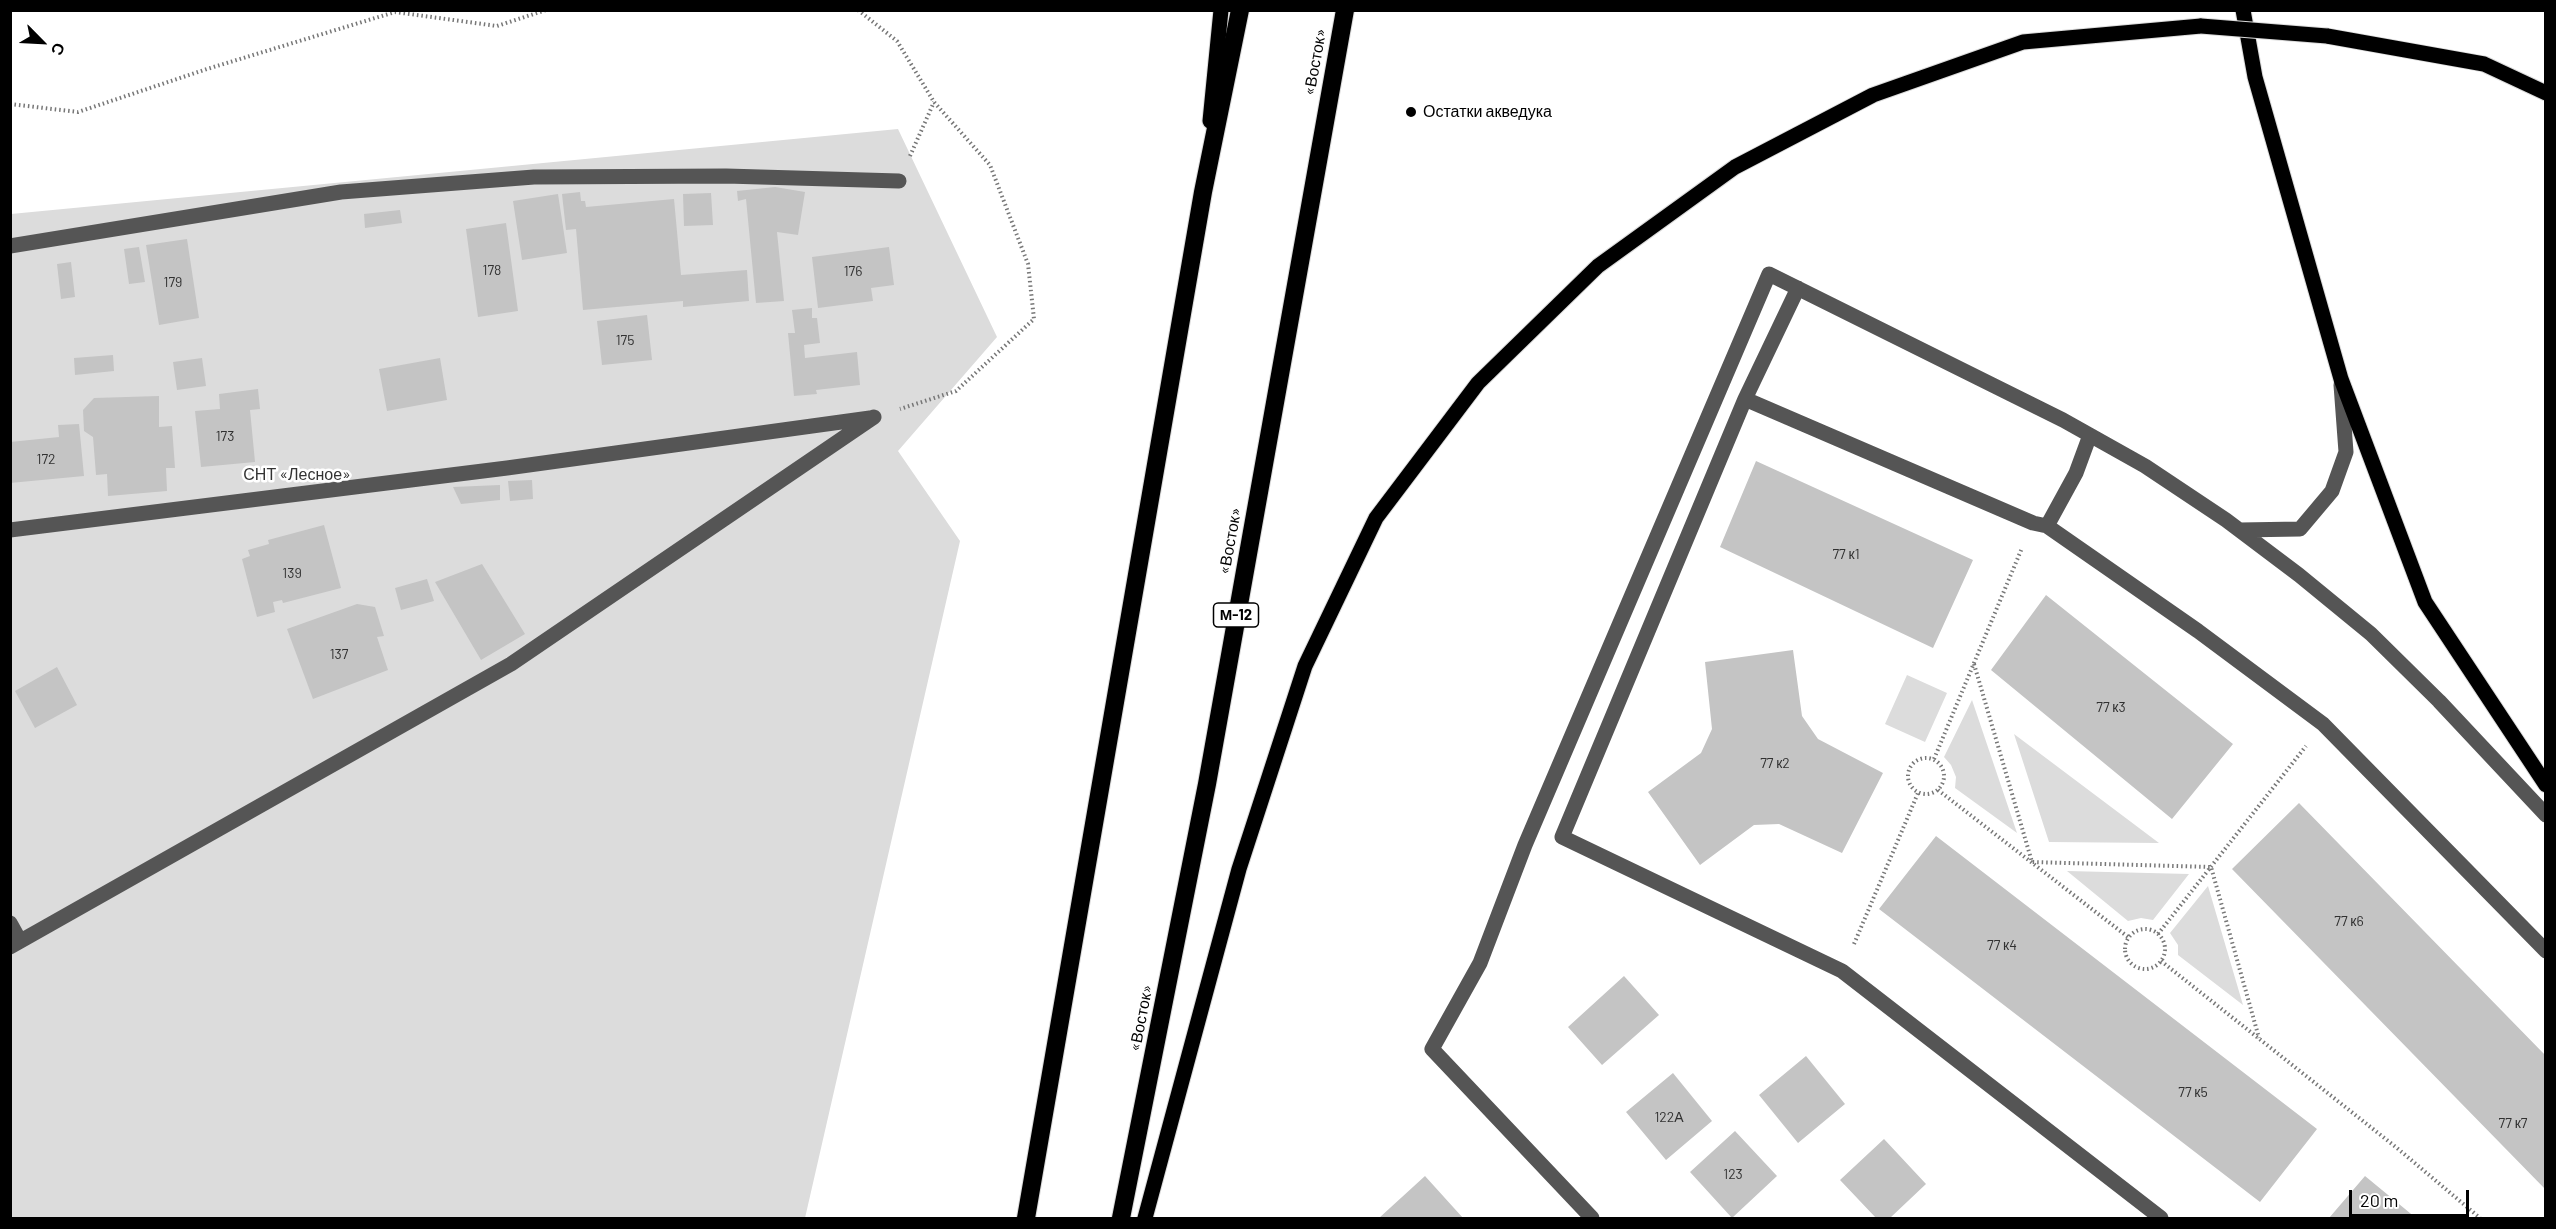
<!DOCTYPE html>
<meta charset="utf-8">
<style>
body{margin:0}
#map{position:relative;width:2556px;height:1229px;overflow:hidden;background:#fff;font-family:Barlow,sans-serif}
canvas{display:block}
.frame{position:absolute;inset:0;border:12px solid #000;pointer-events:none}
.north{position:absolute;left:12px;top:12px;width:60px;height:60px;-webkit-text-stroke:4px #fff;paint-order:stroke;rotate:114deg;font-size:16px;font-weight:700;line-height:24px;text-align:center;color:#000}
.north::after{content:'';display:block;margin:auto;width:21px;height:27px;background:#000;clip-path:polygon(50% 0,100% 100%,50% 72%,0 100%)}
.scale{position:absolute;left:2349px;top:1190px;width:120px;height:27px;box-sizing:border-box;border:3px solid #000;border-top:0;padding-left:8px;font-size:18px;line-height:21px;white-space:nowrap;color:#000;-webkit-text-stroke:4px #fff;paint-order:stroke}
</style>
<div id="map">
<canvas width="2556" height="1229"></canvas>
<div class="frame"></div>
<div class="north">С</div>
<div class="scale">20 m</div>
</div>
<script>
const context = document.querySelector('canvas').getContext('2d');
context.lineJoin = 'round';
function fill(path, color) { context.fillStyle = color; context.fill(path, 'evenodd'); }
const toPath = rows => new Path2D(rows.map(r => 'M' + r).join(''));
function trace(path, color, width, dash) { context.strokeStyle = color; context.lineWidth = width; context.lineCap = dash ? 'butt' : 'round'; context.setLineDash(dash || []); context.stroke(path); }
function label(font, color, halo, rows, align = 'center') {
  context.font = font + ' Barlow,sans-serif'; context.lineWidth = 5; context.setLineDash([]); context.textBaseline = 'middle'; context.strokeStyle = halo; context.fillStyle = color; for (const [text, x, y, turn = 0] of rows) {
    context.save(); context.translate(x, y); context.rotate((+turn || 0) * Math.PI / 180); context.textAlign = isNaN(turn) ? turn : align; if (halo) context.strokeText(text, 0, 0); context.fillText(text, 0, 0); context.restore();
  }
}
const green = toPath([
 [898,129,997,337,898,451,960,541,805,1218,11,1218,11,214],
 [1907,675,1947,693,1925,742,1885,724],
 [1972,700,2017,833,1955,788,1956,777,1951,765,1944,757],
 [2014,734,2159,843,2049,842],
 [2067,871,2189,874,2153,920,2141,918,2128,921],
 [2208,886,2243,1005,2178,955,2178,945,2170,933]
]);
const building = toPath([
 [775,187,805,192,798,235,777,232,784,301,756,303,746,199,738,201,737,191],
 [580,192,581,201,585,201,586,207,674,199,681,275,747,270,749,301,683,307,683,301,583,310,576,229,566,230,562,194],
 [711,193,713,225,684,226,683,194],
 [558,194,567,253,522,260,513,201],
 [400,210,402,223,365,228,364,214],
 [506,223,518,311,478,317,466,229],
 [187,239,199,318,159,325,146,245],
 [139,247,145,282,129,284,124,249],
 [889,247,894,285,871,288,873,301,818,308,812,257],
 [71,262,75,297,61,299,57,264],
 [812,308,812,318,817,318,820,343,804,345,805,358,857,352,860,385,816,390,817,394,794,396,788,333,795,333,792,310],
 [647,315,652,360,602,365,597,321],
 [113,355,114,371,75,375,74,358],
 [202,358,206,386,177,390,173,362],
 [440,358,447,400,387,411,379,369],
 [258,389,260,409,250,410,255,462,201,467,195,411,220,409,219,394],
 [159,396,159,427,172,426,175,468,166,468,167,491,108,496,107,474,96,475,93,437,84,431,83,410,94,398],
 [79,424,84,476,10,483,10,442,59,437,58,425],
 [1756,461,1973,560,1933,648,1720,547],
 [532,480,533,499,510,501,508,481],
 [500,485,500,500,461,504,453,487],
 [324,525,341,588,283,603,282,600,273,602,275,612,257,617,242,559,250,556,248,550,269,544,268,540],
 [482,564,525,634,481,660,435,582],
 [427,579,434,601,401,610,395,588],
 [2046,595,2233,744,2172,819,1991,670],
 [357,604,375,607,384,636,377,637,388,670,313,699,287,629],
 [1793,650,1802,716,1818,739,1883,773,1842,853,1779,824,1754,825,1700,865,1648,792,1701,753,1712,729,1705,662],
 [57,667,77,705,35,728,15,691],
 [2299,803,2546,1056,2546,1190,2232,869],
 [1936,836,2317,1129,2260,1202,1879,909],
 [1624,976,1659,1015,1602,1065,1568,1027],
 [1806,1056,1845,1104,1798,1143,1759,1095],
 [1673,1073,1712,1121,1666,1160,1626,1112],
 [1735,1131,1777,1176,1732,1218,1690,1172],
 [1884,1139,1926,1184,1890,1218,1876,1218,1840,1180],
 [1425,1176,1463,1218,1379,1218],
 [2365,1176,2416,1218,2329,1218]
]);
const path = toPath([
 [858,10,897,41,934,102,990,165,1028,264,1034,319,956,391,900,409],
 [10,104,78,112,207,69,395,12,497,26,546,10],
 [910,156,934,102],
 [1974,664,2032,862,2211,867,2259,1038],
 '1908 776a18 18 0 1 1 36 0a18 18 0 1 1-36 0Z',
 [1934,759,2022,548],
 [1938,790,2128,937],
 '2125 949a20 20 0 1 1 40 0a20 20 0 1 1-40 0Z',
 [2158,934,2306,746],
 [1854,944,1918,793],
 [2161,961,2397,1148,2480,1218]
]);
const minor = toPath([
 [10,246,341,192,534,177,726,176,899,181],
 [1798,288,1745,399,1562,837,1842,971,2161,1218],
 [1745,399,2033,523,2047,526,2198,631,2323,724,2546,951],
 [2047,526,2076,473,2090,435],
 [10,530,507,468,870,418],
 [2240,530,2300,529,2332,491,2346,452,2341,385],
 [10,923,20,941],
 [10,947,511,664,874,417],
 [1592,1218,1432,1049,1480,963,1525,845,1769,274,2063,420,2145,466,2226,520,2299,575,2371,634,2439,701,2546,815]
]);
const major = toPath([
 [2243,10,2255,77,2341,379,2425,602,2546,785],
 [2327,36,2484,64,2546,93],
 [1210,121,1221,10],
 [1145,1218,1239,869,1305,666,1376,518,1478,383,1598,266,1735,167,1873,95,2023,42,2201,26]
]);
const highway = toPath([
 [1026,1218,1203,192,1240,10],
 [1121,1218,1207,784,1345,10]
]);
const majorBridge = toPath([
 [2201,26,2327,36]
]);
const markers = [
 [1411,112,6,"#000"]
];
const numberNames = [
 ["178",492,270],
 ["176",853,271],
 ["179",173,282],
 ["175",625,340],
 ["173",225,436],
 ["172",46,459],
 ["77 к1",1846,554],
 ["139",292,573],
 ["137",339,654],
 ["77 к3",2111,707],
 ["77 к2",1775,763],
 ["77 к6",2349,921],
 ["77 к4",2002,945],
 ["77 к5",2193,1092],
 ["122А",1669,1117],
 ["77 к7",2513,1123],
 ["123",1733,1174]
];
const shields = [
 [1236,615,45]
];
const shieldNames = [
 ["М-12",1236,615]
];
const streetNames = [
 ["«Восток»",1315,62,-80],
 ["«Восток»",1230,541,-80],
 ["«Восток»",1141,1018,-79]
];
const poiNames = [
 ["Остатки акведука",1423,112]
];
const parkNames = [
 ["СНТ «Лесное»",297,475]
];
fill(green, '#dcdcdc');
fill(building, '#c4c4c4');
trace(major, '#dbdbdb', 17);
trace(highway, '#dbdbdb', 20);
trace(path, '#777', 4, [1.5, 3]);
trace(minor, '#555', 15);
trace(major, '#000', 15);
trace(highway, '#000', 18);
trace(majorBridge, '#dbdbdb', 17, []);
trace(majorBridge, '#000', 15);
for (const [x, y, r, color] of markers) { const dot = new Path2D(); dot.arc(x, y, r, 0, 2 * Math.PI); context.fillStyle = color; context.fill(dot); trace(dot, '#fff', 2); }
label('14px', '#313131', null, numberNames);
for (const [x, y, w] of shields) { const box = new Path2D(); box.roundRect(x - w / 2, y - 12, w, 24, 4.5); context.fillStyle = '#fff'; context.fill(box); trace(box, '#000', 1.5); }
label('bold 15px', '#000', null, shieldNames);
label('16px', '#000', '#fff', streetNames);
label('16px', '#000', '#fff', poiNames, 'left');
label('16px', '#333', '#fff', parkNames);
</script>
